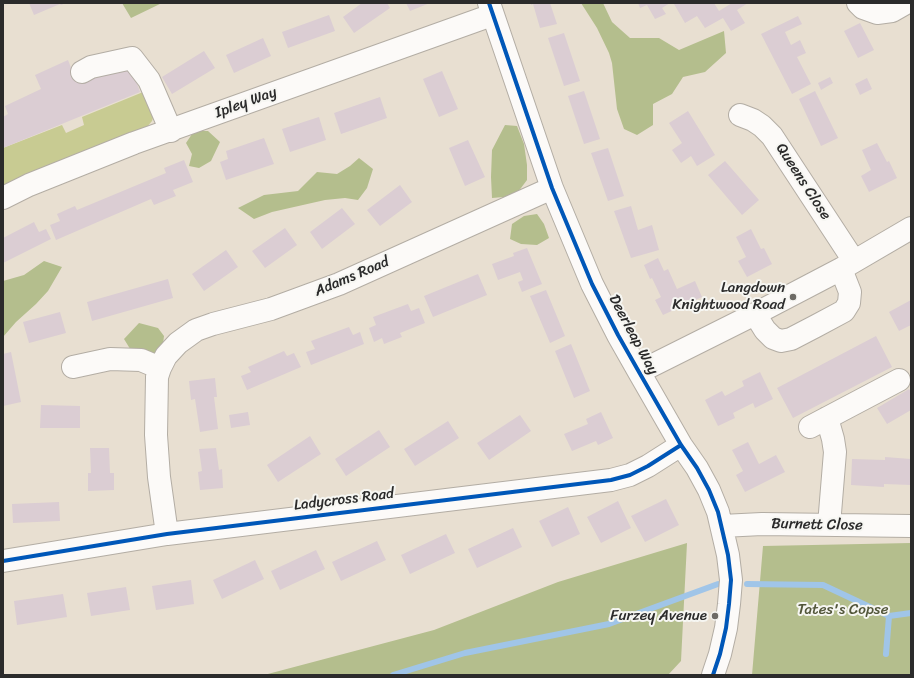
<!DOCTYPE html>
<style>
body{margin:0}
#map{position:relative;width:914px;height:678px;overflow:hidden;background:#e8dfd1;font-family:Sriracha,sans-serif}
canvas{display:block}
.frame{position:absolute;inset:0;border:4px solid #2b2b2b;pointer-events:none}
</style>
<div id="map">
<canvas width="914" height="678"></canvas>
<div class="frame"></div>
</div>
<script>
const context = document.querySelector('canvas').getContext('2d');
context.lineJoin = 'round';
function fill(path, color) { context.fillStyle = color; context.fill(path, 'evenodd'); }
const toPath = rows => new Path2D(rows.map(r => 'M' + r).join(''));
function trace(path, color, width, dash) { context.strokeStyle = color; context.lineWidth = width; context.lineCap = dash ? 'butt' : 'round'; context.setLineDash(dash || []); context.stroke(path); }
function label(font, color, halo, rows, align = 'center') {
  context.font = font + ' Sriracha,sans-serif'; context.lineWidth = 4; context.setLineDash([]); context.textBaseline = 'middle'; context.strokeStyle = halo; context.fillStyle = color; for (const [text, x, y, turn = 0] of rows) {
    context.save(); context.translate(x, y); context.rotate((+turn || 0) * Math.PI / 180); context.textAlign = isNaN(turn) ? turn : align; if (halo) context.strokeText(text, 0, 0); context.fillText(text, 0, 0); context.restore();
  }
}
const green = toPath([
 [148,90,155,112,152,121,146,128,4,187,3,184,3,148,62,125,66,133,84,125,82,117]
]);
const forest = toPath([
 [122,3,162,3,131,18],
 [581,3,603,3,612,22,630,38,659,38,679,50,724,31,726,53,705,72,683,77,672,94,653,104,653,125,637,135,624,129,617,109,612,63,609,53,597,28],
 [505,125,517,126,524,144,527,165,527,180,515,196,492,198,491,177,492,150],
 [194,131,208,131,220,142,211,161,199,168,189,166,192,154,186,143],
 [359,158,373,169,367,188,358,200,345,198,325,200,272,212,254,219,238,208,264,195,298,191,317,172,337,174,350,166],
 [537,214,544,224,549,238,537,245,521,244,510,239,512,224,524,216],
 [44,261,62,267,48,291,36,304,16,322,3,337,3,281,24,275],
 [139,323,158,328,164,336,162,352,151,357,132,352,124,339],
 [687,543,681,661,668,675,534,675,524,674,523,675,264,675,434,630,558,582],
 [911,543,911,675,752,675,763,546]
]);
const stream = toPath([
 [747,584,823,585,889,616,911,613],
 [886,654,889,616],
 [393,675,465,653,609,624,718,584]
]);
const building = toPath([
 [29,3,66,3,61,5,60,4,34,15],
 [362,3,387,3,390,8,354,33,343,17],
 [406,3,430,3,410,11],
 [531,3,550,3,557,24,540,28,533,4,531,5],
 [638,3,670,3,662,8,666,14,655,19,647,5,640,8],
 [676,3,714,3,719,11,732,3,748,3,737,10,745,23,731,31,723,18,705,28,697,16,685,23,674,4],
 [329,15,335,31,288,48,282,32],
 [798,16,802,24,785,32,791,45,800,40,806,53,797,57,811,84,792,94,761,34],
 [860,23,874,50,858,58,844,31],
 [564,33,580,81,564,86,548,38],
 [263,38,271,56,234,73,226,55],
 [204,51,215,68,172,94,162,77],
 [68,60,75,78,103,67,108,75,131,66,140,92,3,148,3,117,8,114,5,106,41,89,35,75],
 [442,71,458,109,439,117,423,79],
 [830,77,833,83,821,90,818,83],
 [867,78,872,89,860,95,855,84],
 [584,91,600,139,584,144,568,96],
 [815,91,838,138,821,146,799,99],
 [380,97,387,118,341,134,334,113],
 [688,111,715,155,697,166,691,156,681,163,672,150,682,143,669,123],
 [319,117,326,140,290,152,282,129],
 [264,138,274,164,226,180,220,162,228,159,226,151],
 [468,140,485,177,465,186,449,148],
 [877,143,887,162,889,161,897,178,869,192,861,176,871,170,862,150],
 [608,148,624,196,608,201,591,153],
 [184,160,193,182,173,190,176,196,154,205,151,199,56,240,50,225,60,221,57,214,75,206,77,210,166,173,164,168],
 [725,161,759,200,742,215,708,175],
 [400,185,412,202,380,226,367,210],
 [631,206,638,230,652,225,659,250,631,258,614,211],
 [342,208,355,224,322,249,310,232],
 [34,222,39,232,46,229,51,239,3,263,3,238],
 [285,228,297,245,265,268,252,251],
 [751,229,761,249,764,248,772,264,747,277,738,261,746,257,736,237],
 [527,248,542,284,522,292,518,282,523,280,520,272,498,280,492,264,514,256,513,253],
 [226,250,238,267,204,291,192,274],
 [658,258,664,271,668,269,677,289,695,281,702,297,663,315,655,300,661,297,652,278,650,279,644,265],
 [478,274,487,295,433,317,424,296],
 [168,279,173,298,92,321,87,302],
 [546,290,565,336,550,343,530,296],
 [911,300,911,325,899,331,889,312],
 [408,304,411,311,419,308,425,323,400,333,402,337,384,344,382,338,374,342,369,328,376,325,373,317],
 [60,312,66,333,29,343,23,322],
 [349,327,353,335,360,332,364,344,311,365,306,352,315,349,311,341],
 [876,336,892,367,793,418,777,388],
 [571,344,590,391,574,398,555,351],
 [284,351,287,356,294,353,301,367,247,390,241,376,251,372,248,367],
 [11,352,21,402,3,406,3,354],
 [760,372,773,399,755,408,753,403,733,413,735,418,718,426,705,400,722,391,725,396,744,386,742,381],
 [215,378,217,397,214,397,218,429,200,432,195,399,191,400,189,381],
 [909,389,911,392,911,410,887,424,877,408],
 [41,405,80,406,80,428,40,428],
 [248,412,250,425,231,428,229,415],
 [601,412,613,438,598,445,596,441,572,451,564,434,588,424,586,419],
 [520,415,531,431,489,460,477,443],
 [448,421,459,438,415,466,404,449],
 [379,430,390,447,346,476,335,459],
 [310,436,321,454,278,482,267,465],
 [748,442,759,464,776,455,785,472,745,492,736,475,743,471,732,450],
 [90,448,109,448,110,473,114,473,114,490,88,491,88,473,91,473],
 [216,448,219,470,222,469,223,488,200,490,198,472,202,471,199,449],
 [885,457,911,459,911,485,884,484,884,487,851,485,852,459,885,460],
 [666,499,679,525,645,542,631,516],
 [618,501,631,528,601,543,587,517],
 [59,502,60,521,13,523,12,504],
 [568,507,580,534,552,547,539,521],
 [513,528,522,547,477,568,468,549],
 [446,534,455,553,410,574,401,555],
 [377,541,386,560,341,581,332,562],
 [316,550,325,569,280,590,271,571],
 [255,560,264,579,222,599,213,580],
 [191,580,194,604,156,610,152,586],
 [126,587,130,610,91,616,87,593],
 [63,594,67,617,17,625,14,601]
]);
const minor = toPath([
 [489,3,552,188,592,284,618,335,639,372,681,445,697,468,709,490,718,512,728,555,731,580,729,604,726,628,720,654,713,675],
 [858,3,863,8,877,13,892,11,906,3],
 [82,72,91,67,132,58,149,80,171,131],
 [740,115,753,120,762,126,772,136,854,261],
 [3,198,29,185,134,143,492,15],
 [755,314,765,330,773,338,781,341,791,339,816,326,844,311,849,303,850,292,841,269],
 [73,367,110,359,141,360,160,368],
 [639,372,755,314,841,269,911,228],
 [827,418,833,439,835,452,829,525],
 [810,427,899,380],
 [722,526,762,524,911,526],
 [167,534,159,477,156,435,157,377,160,368,166,356,178,343,196,330,213,324,271,309,339,284,552,188],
 [3,561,167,534,611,480,630,475,648,466,681,445]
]);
const cycleway = toPath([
 [489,3,552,188,592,284,618,335,639,372,681,445,697,468,709,490,718,512,728,555,731,580,729,604,726,628,720,654,713,675],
 [3,561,167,534,611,480,630,475,648,466,681,445]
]);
const markers = [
 [793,297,4,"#6d6a65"],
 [715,616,4,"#6d6a65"]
];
const streetNames = [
 ["Ipley Way",246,103,-20],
 ["Queens Close",803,182,57],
 ["Adams Road",352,277,-23],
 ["Deerleap Way",633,335,62],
 ["Ladycross Road",344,500,-7],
 ["Burnett Close",817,525,1]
];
const poiNames = [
 ["Langdown",785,288],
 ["Knightwood Road",785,305],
 ["Furzey Avenue",707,616]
];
const parkNames = [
 ["Tates's Copse",843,610]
];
fill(green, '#c8cb92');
fill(forest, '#b4be8d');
trace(stream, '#a0c5e8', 6);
fill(building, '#dbcdd3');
trace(minor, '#b3ada4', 24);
trace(minor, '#fcfaf8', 22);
trace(cycleway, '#0057b8', 4);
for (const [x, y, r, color] of markers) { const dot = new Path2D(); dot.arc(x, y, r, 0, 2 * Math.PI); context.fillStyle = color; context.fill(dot); trace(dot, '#f6f6f2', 1.5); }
label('15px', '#2b2b2b', '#f6f6f2', streetNames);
label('15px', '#2b2b2b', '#f6f6f2', poiNames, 'right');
label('15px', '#52563a', '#f6f6f2', parkNames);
</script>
